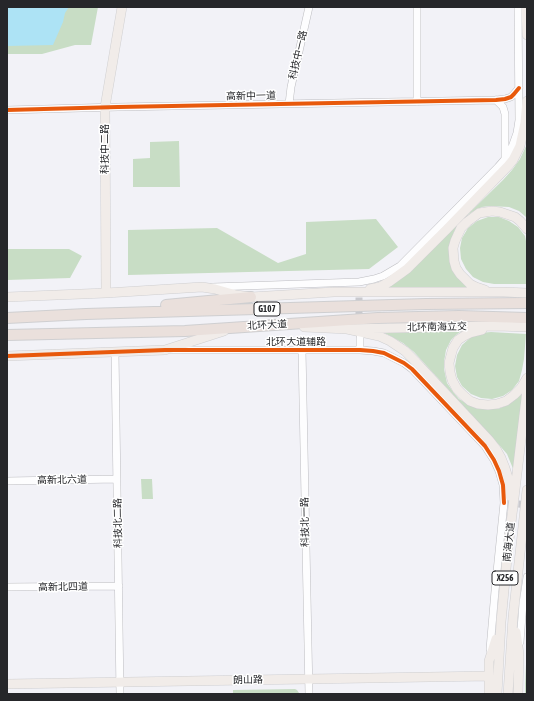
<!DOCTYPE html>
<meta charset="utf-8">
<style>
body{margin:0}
#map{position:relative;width:534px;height:701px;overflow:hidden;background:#f2f2f7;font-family:"Asap Condensed",sans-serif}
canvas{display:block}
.frame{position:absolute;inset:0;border:8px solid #26272a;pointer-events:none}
</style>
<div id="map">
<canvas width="534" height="701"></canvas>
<div class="frame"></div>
</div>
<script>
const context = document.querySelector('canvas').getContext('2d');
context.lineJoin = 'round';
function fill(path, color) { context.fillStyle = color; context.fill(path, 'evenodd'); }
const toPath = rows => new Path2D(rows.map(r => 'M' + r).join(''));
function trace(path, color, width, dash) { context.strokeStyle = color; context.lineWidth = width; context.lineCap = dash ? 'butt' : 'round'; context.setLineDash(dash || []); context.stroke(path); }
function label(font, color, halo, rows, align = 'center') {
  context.font = font + ' "Asap Condensed","Noto Sans SC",sans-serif'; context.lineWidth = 3; context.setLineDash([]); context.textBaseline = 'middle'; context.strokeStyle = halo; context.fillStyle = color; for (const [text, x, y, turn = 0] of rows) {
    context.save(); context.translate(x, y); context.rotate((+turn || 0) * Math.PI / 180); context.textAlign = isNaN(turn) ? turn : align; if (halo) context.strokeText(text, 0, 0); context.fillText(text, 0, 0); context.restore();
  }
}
const green = toPath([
 [7,7,98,7,91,45,75,45,42,54,7,54],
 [179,141,180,187,133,187,133,159,150,158,150,142],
 [527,144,527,219,526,217,519,211,509,207,490,206,482,207,474,211,469,214,458,226,454,232,450,246,469,287,418,287,383,288,413,268,503,180,512,170,520,159],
 [488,217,499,217,509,221,518,227,525,236,527,246,527,284,494,284,483,282,473,277,466,269,461,259,460,248,462,238,468,228,477,221],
 [376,219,398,247,369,269,128,275,128,230,217,228,278,263,306,254,306,222],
 [7,249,69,249,82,256,70,278,7,280],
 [464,329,456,335,451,340,446,350,444,362,444,369,447,383,454,393,459,399,468,404,488,409,498,409,507,405,522,394,514,471,507,454,500,446,414,352,403,343,379,330],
 [491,332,526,334,524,359,522,370,519,381,512,390,503,396,492,399,481,398,471,394,462,386,457,377,455,366,457,355,462,345,470,338,480,333],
 [141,479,152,479,153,499,142,499],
 [527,644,527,694,525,694,525,684],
 [295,689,297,690,299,693,289,693,289,694,233,694,233,690]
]);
const water = toPath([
 [7,7,69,7,65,13,63,22,53,45,7,46]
]);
const minorTunnel = toPath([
 [359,287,359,323],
 [508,503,527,505]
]);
const minor = toPath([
 [417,7,417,102],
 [496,100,503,107,505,114,505,158],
 [289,104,291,87,309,7],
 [7,110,118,107,496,100,505,99,511,97,514,94,519,88],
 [213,287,359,282,374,279,383,276,400,266,498,167,505,159,512,147,517,133,519,120,518,7],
 [360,338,360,350],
 [171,350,360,350,373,351,384,353,404,363,412,369,485,446,494,460,499,471,503,485,504,503,495,591,490,649],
 [302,350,309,694],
 [115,352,120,694],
 [7,481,117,479],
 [7,587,119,586],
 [520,642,523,603,527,577]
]);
const major = toPath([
 [526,7,527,35],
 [370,289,380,287,389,282,407,269,447,229,508,166,513,160,520,146,525,123,527,101],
 [485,290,476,287,470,284,460,274,456,268,454,261,453,248,455,241,461,228,467,222,479,213,492,211,500,212,515,217,520,221,527,229],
 [106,293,105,107,122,7],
 [7,297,106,293,202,287,215,289,236,295,251,297,334,292,504,292,527,293],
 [304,327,347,329,497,326,527,327],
 [347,329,379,336,390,341,405,351,416,362,489,440,496,449,501,458,505,468,509,481,510,496],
 [482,330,470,333,464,336,458,340,453,348,451,355,449,363,450,372,452,380,457,389,463,395,470,401,478,404,488,405,497,404,506,401,514,395,521,388,527,378],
 [7,356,165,350,224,331],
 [516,632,519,654,518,694],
 [7,684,489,676],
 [489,694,489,661,496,639],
 [497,694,501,622,508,548,527,390],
 [508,694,513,617,527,490]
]);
const highway = toPath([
 [166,305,251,297],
 [7,318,86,314,426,304,527,303],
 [7,335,185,331,378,318,459,316,527,318]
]);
const cycleway = toPath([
 [7,110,118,107,496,100,505,99,511,97,514,94,519,88],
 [7,356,165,350,360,350,373,351,384,353,404,363,412,369,485,446,494,460,499,471,503,485,504,503]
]);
const shields = [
 [267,309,26],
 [505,578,26]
];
const shieldNames = [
 ["G107",267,309],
 ["X256",505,578]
];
const streetNames = [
 ["科技中一路",298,55,-77],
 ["高新中一道",251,96,-1],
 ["科技中二路",105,149,-90],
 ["北环大道",267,325,-3],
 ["北环南海立交",437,327,-1],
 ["北环大道辅路",296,342],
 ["高新北六道",62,480,-1],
 ["科技北一路",305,522,-91],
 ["科技北二路",118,523,-91],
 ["南海大道",509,542,-84],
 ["高新北四道",63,587,-1],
 ["朗山路",248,680,-1]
];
fill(green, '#c8ddc5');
fill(water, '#ade3f5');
trace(minorTunnel, '#c9c9ce', 7, [7, 3.5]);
trace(minor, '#bdbdc1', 8);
trace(major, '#cfcfd1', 10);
trace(highway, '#cfcfd1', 12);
trace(minor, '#fdfdfe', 7);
trace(major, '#f1ece9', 9);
trace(highway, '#eae0dc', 10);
trace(cycleway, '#e8590c', 4);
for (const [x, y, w] of shields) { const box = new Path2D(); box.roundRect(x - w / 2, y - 7, w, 14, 3); context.fillStyle = '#fff'; context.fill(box); trace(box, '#26272a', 1); }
label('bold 9px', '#26272a', null, shieldNames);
label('10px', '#26272a', '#fff', streetNames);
</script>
